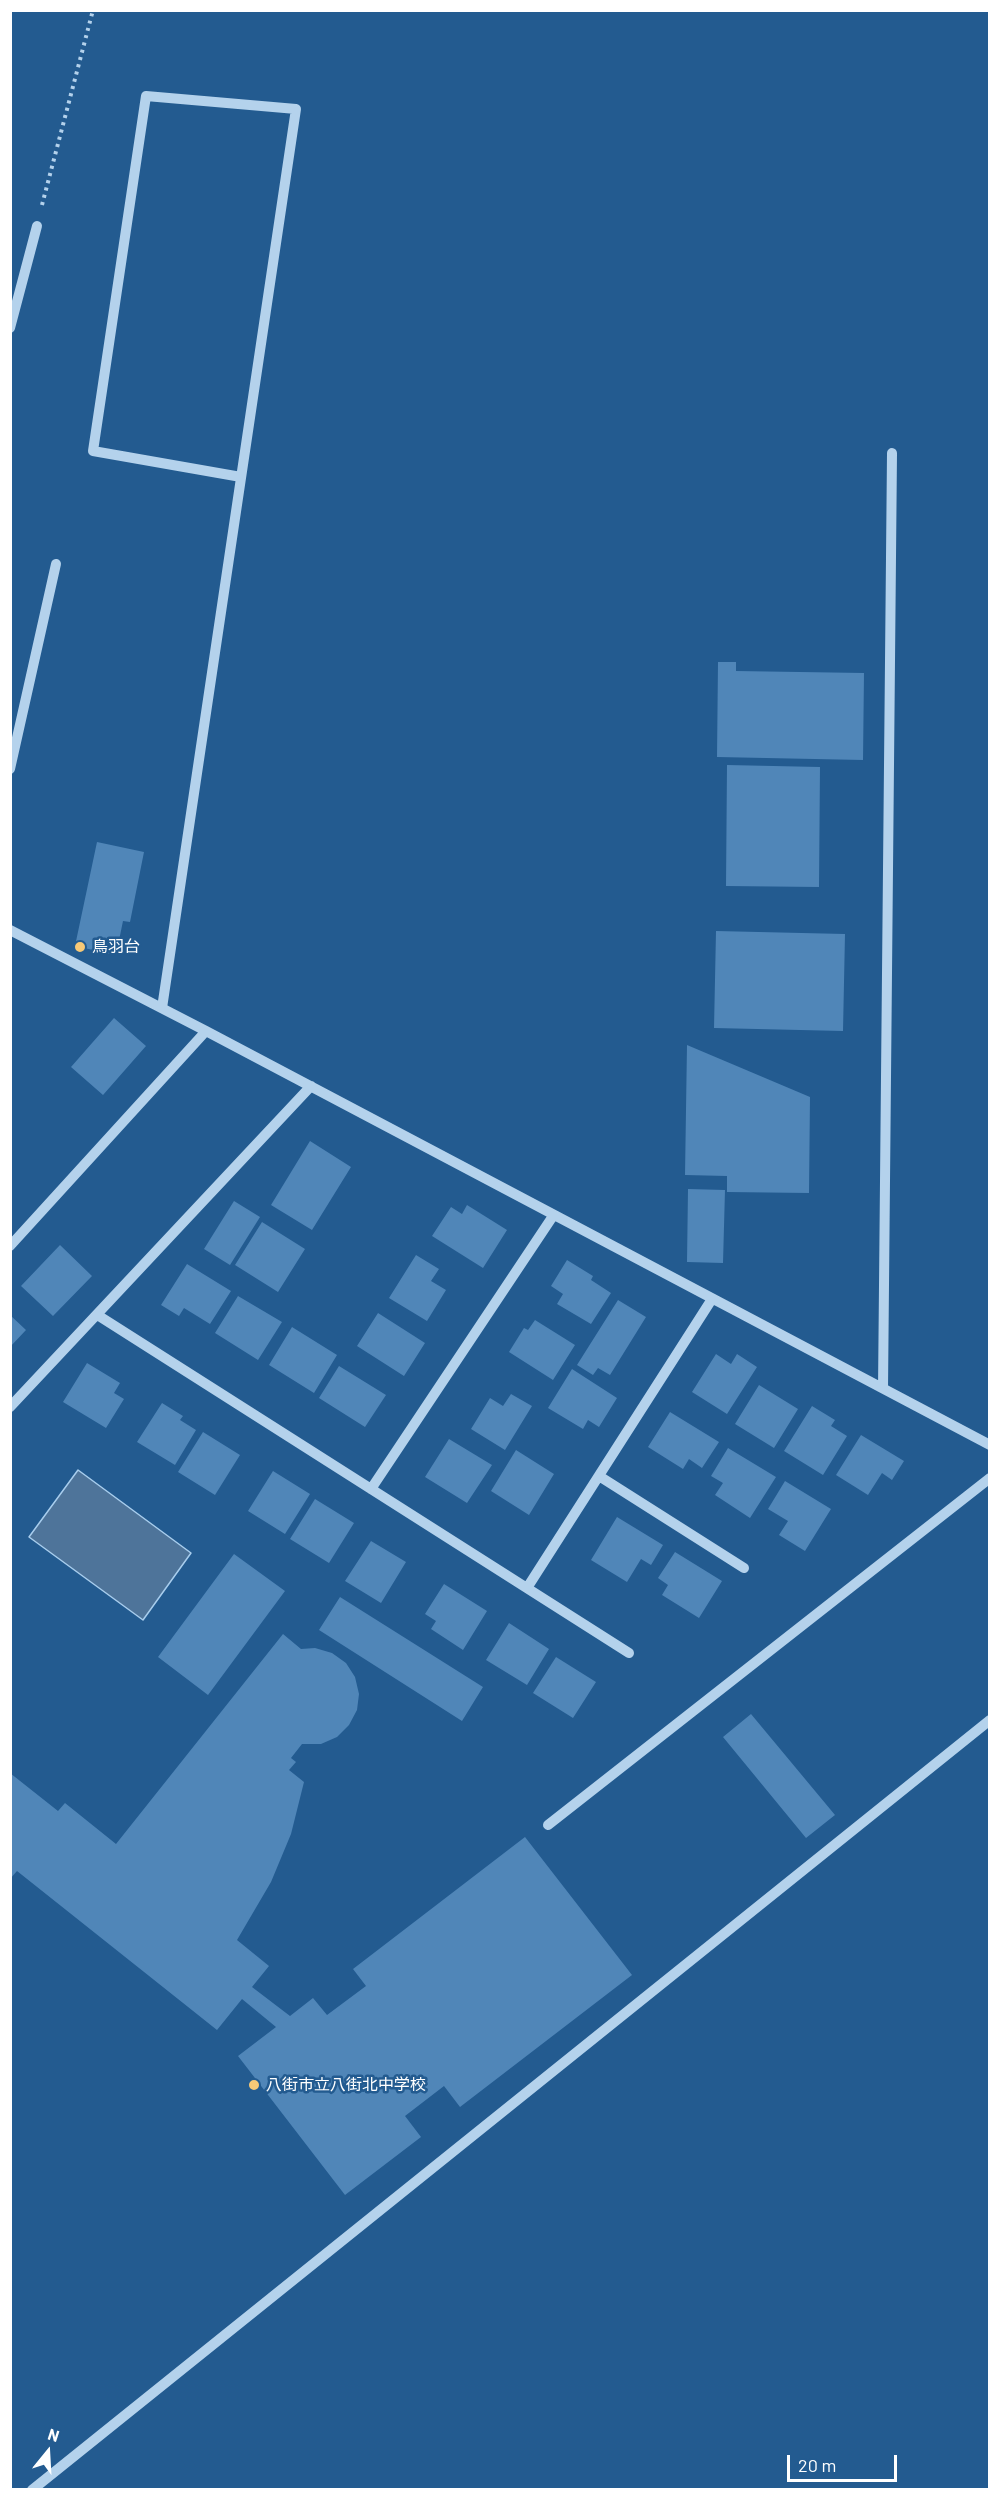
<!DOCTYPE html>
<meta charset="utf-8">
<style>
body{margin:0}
#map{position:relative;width:1000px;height:2500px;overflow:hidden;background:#235b90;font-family:Barlow,sans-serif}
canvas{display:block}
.frame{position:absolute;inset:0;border:12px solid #fff;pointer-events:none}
.north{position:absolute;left:18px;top:2422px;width:60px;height:60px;-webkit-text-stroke:4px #235b90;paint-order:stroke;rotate:18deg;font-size:16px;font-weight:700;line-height:24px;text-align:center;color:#fff}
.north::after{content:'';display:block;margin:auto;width:21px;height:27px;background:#fff;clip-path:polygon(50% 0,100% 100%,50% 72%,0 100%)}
.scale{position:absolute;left:787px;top:2455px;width:110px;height:27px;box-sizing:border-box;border:3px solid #fff;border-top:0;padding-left:8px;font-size:18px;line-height:21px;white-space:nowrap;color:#fff;-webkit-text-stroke:4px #235b90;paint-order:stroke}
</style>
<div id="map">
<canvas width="1000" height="2500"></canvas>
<div class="frame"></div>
<div class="north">N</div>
<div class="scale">20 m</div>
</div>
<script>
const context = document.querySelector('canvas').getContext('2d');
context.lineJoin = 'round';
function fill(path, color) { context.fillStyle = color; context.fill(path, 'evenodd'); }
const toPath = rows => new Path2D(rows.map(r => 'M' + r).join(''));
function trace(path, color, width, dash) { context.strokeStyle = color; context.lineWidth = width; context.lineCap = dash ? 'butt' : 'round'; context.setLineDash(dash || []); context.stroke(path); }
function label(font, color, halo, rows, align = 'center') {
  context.font = font + ' Barlow,"Noto Sans JP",sans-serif'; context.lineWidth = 5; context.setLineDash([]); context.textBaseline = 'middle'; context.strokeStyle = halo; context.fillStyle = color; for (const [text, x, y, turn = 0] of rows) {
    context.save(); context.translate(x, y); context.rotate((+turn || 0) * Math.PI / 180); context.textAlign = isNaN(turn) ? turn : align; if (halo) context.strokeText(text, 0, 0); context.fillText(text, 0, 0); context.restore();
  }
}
const water = toPath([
 [78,1470,191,1553,143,1620,29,1537,78,1470]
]);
const building = toPath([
 [718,662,736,662,736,671,864,673,863,760,717,757],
 [727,765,820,767,819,887,726,886],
 [97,842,144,852,130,922,123,921,116,955,75,946],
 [716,931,845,934,843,1031,714,1028],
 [114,1018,146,1046,103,1095,71,1067],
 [687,1045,810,1097,809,1193,727,1192,727,1176,685,1175],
 [310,1141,351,1167,312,1230,271,1205],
 [688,1189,725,1190,723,1263,687,1262],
 [234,1201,260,1217,230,1265,204,1249],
 [467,1205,507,1230,483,1268,432,1236,451,1207,462,1214],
 [262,1222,305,1249,278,1292,235,1265],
 [60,1245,92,1276,53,1316,21,1286],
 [416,1255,439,1269,431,1281,446,1290,427,1321,389,1298],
 [567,1260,593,1276,591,1280,611,1293,591,1324,557,1304,563,1294,551,1286],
 [187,1264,231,1291,210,1324,184,1308,179,1316,161,1305],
 [238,1296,282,1322,258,1360,215,1333],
 [618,1300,646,1317,610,1375,598,1368,593,1375,577,1365],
 [378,1313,425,1343,404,1376,357,1346],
 [10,1315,26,1330,10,1347],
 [535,1320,575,1345,553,1380,509,1352,524,1328,528,1330],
 [292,1327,337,1355,314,1393,269,1365],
 [716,1354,731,1364,737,1354,757,1367,727,1414,692,1392],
 [87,1363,120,1383,114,1393,124,1399,106,1428,63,1402],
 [339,1366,386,1395,365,1427,319,1398],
 [572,1369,617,1398,599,1427,588,1420,583,1429,548,1408],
 [759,1385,798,1409,774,1448,735,1424],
 [511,1394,532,1406,505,1450,471,1429,490,1398,503,1406],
 [162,1403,183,1416,180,1420,196,1430,175,1465,137,1442],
 [812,1406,835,1420,831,1426,847,1436,823,1475,784,1451],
 [670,1412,719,1442,702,1468,689,1459,683,1469,648,1447],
 [203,1432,240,1455,215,1495,178,1472],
 [861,1435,904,1461,892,1480,882,1473,868,1495,836,1475],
 [449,1439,492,1465,467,1503,425,1477],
 [728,1448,776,1477,750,1518,715,1495,723,1483,711,1476],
 [516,1450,554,1474,529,1515,491,1491],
 [273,1471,310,1494,285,1534,248,1511],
 [785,1481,831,1509,805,1551,779,1535,788,1521,768,1509],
 [315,1499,354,1523,329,1563,290,1539],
 [617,1517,663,1545,651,1565,641,1559,627,1582,591,1560],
 [371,1541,406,1562,381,1603,345,1581],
 [675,1552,722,1581,699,1618,662,1595,668,1585,658,1578],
 [234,1554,285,1591,208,1695,158,1657],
 [444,1584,487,1611,463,1650,431,1629,436,1621,425,1614],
 [340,1597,483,1687,462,1721,319,1630],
 [509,1623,549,1649,527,1685,486,1660],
 [283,1634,301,1649,315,1648,332,1653,346,1663,355,1677,359,1694,357,1710,349,1725,337,1737,321,1744,302,1744,291,1758,296,1762,289,1770,304,1782,291,1834,271,1882,237,1940,269,1966,252,1987,290,2016,313,1998,327,2015,366,1986,353,1969,525,1837,632,1975,460,2107,444,2086,405,2116,421,2137,345,2195,238,2056,276,2027,242,1999,217,2030,17,1871,10,1879,10,1773,58,1811,65,1803,116,1844],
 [556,1657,596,1682,573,1718,533,1693],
 [751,1714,835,1815,806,1838,723,1737]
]);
const path = toPath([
 [42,205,93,10]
]);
const minor = toPath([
 [10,328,37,226],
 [10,769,56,564],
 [10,930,206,1031,990,1445],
 [162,1008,296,109,146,96,93,451,241,477],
 [10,1246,206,1031],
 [99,1316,629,1653],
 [883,1388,892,453],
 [10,1407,311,1086],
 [599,1476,744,1568],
 [371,1489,553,1216],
 [527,1588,712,1299],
 [548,1825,990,1478],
 [32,2490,990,1720]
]);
const markers = [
 [80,947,6,"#f7c977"],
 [254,2085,6,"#f7c977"]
];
const poiNames = [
 ["鳥羽台",92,947],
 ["八街市立八街北中学校",266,2085]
];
fill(water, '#4e749a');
trace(water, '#a8cded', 1.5);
fill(building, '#5086b8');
trace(path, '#b4d2ec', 4, [3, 4.5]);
trace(minor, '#b4d2ec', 10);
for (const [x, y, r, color] of markers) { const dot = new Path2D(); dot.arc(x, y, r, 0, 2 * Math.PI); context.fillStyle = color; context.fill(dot); trace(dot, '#235b90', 2); }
label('16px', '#fff', '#235b90', poiNames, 'left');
</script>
